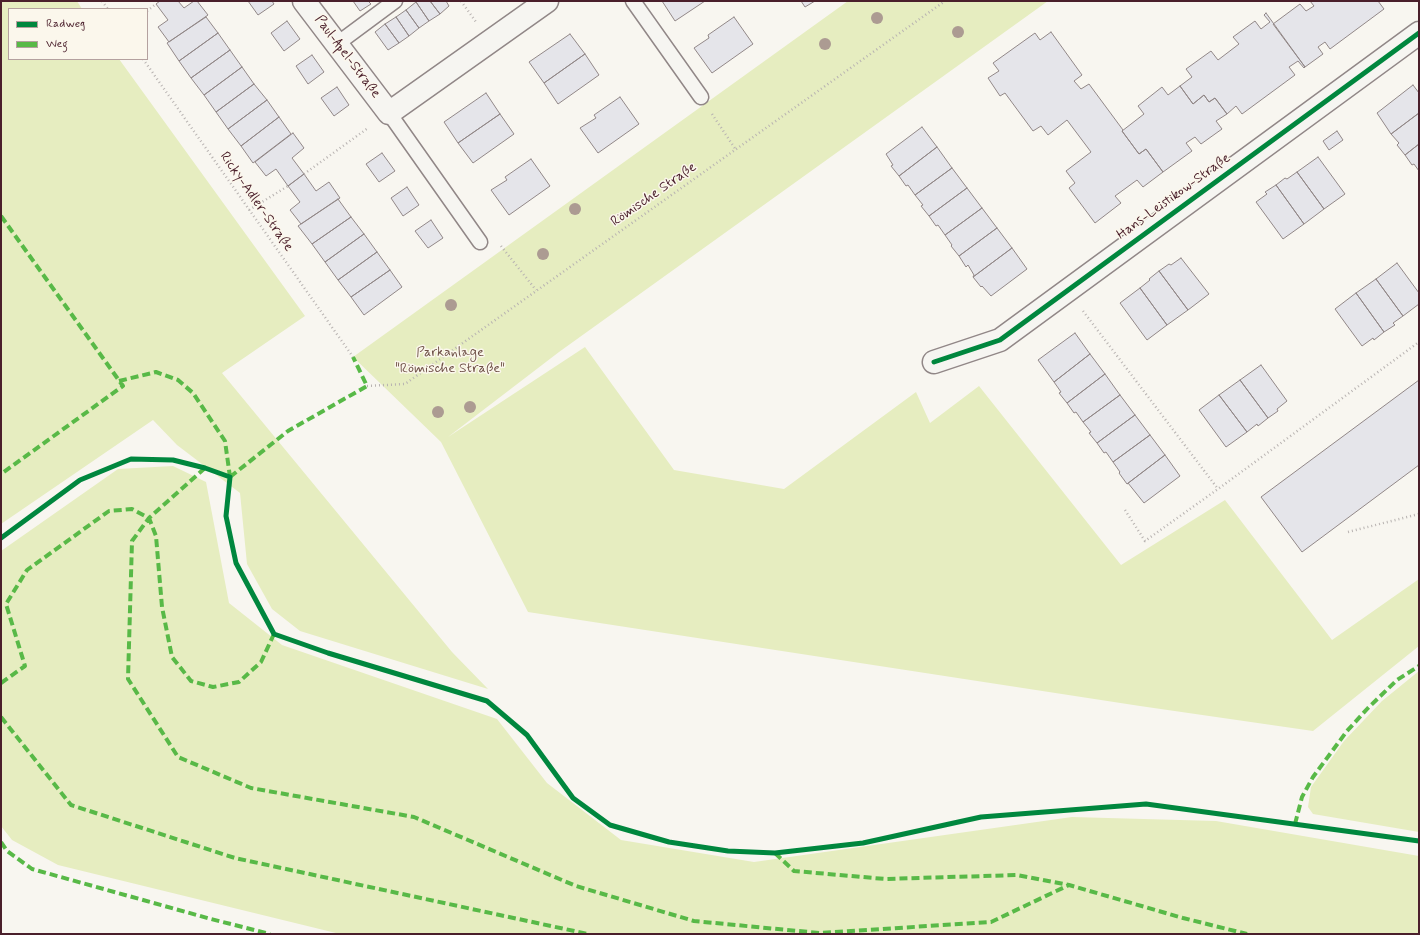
<!DOCTYPE html>
<meta charset="utf-8">
<style>
body{margin:0}
#map{position:relative;width:1420px;height:935px;overflow:hidden;background:#f8f6f0;font-family:Mynerve,sans-serif}
canvas{display:block}
.frame{position:absolute;inset:0;border:2px solid #4a1f2b;pointer-events:none}
.legend{position:absolute;left:8px;top:8px;width:140px;height:52px;box-sizing:border-box;background:#fbf7ec;border:1px solid #b4a19f;margin:0;padding:5px 7px;list-style:none;font-size:12px;color:#4a1f2b}
.legend li{display:flex;align-items:center;gap:8px;height:20px}
.legend b{width:20px;border:1px solid #b4a19f}
</style>
<div id="map">
<canvas width="1420" height="935"></canvas>
<div class="frame"></div>
<ul class="legend">
<li><b style="height:5px;background:#00873e"></b>Radweg</li>
<li><b style="height:5px;background:#58b947"></b>Weg</li>
</ul>
</div>
<script>
const context = document.querySelector('canvas').getContext('2d');
context.lineJoin = 'round';
function fill(path, color) { context.fillStyle = color; context.fill(path, 'evenodd'); }
const toPath = rows => new Path2D(rows.map(r => 'M' + r).join(''));
function trace(path, color, width, dash) { context.strokeStyle = color; context.lineWidth = width; context.lineCap = dash ? 'butt' : 'round'; context.setLineDash(dash || []); context.stroke(path); }
function label(font, color, halo, rows, align = 'center') {
  context.font = font + ' Mynerve,sans-serif'; context.lineWidth = 3; context.setLineDash([]); context.textBaseline = 'middle'; context.strokeStyle = halo; context.fillStyle = color; for (const [text, x, y, turn = 0] of rows) {
    context.save(); context.translate(x, y); context.rotate((+turn || 0) * Math.PI / 180); context.textAlign = isNaN(turn) ? turn : align; if (halo) context.strokeText(text, 0, 0); context.fillText(text, 0, 0); context.restore();
  }
}
const green = toPath([
 [1,1,77,1,82,9,9,9,9,59,119,59,305,316,222,373,452,652,488,689,300,631,272,609,247,564,240,493,177,445,153,420,1,524],
 [848,1,1048,1,559,352,448,437,585,347,674,470,784,489,916,392,930,423,979,386,1121,565,1225,500,1332,640,1419,579,1419,646,1313,731,1140,706,528,612,441,442,353,357],
 [173,466,206,482,229,603,282,645,497,719,547,783,621,840,754,862,1072,817,1216,821,1419,856,1419,934,340,934,58,865,12,840,1,826,1,551,118,469],
 [1419,671,1419,832,1313,814,1308,807,1311,787,1344,741,1382,701]
]);
const building = toPath([
 [160,1,178,1,184,8,194,1,197,1,208,15,169,42,158,27,168,20,156,4,160,1],
 [248,1,272,1,274,4,258,15,248,1],
 [353,1,368,1,371,4,360,11,353,1],
 [418,1,430,1,440,14,429,21,416,2,418,1],
 [430,1,446,1,449,6,440,14,430,1],
 [662,1,705,1,675,21,662,1],
 [801,1,815,1,805,7,801,1],
 [1310,1,1378,1,1384,9,1330,49,1325,42,1318,47,1323,54,1305,67,1273,24,1300,4,1306,11,1314,6,1310,1],
 [416,2,429,21,419,28,406,10,416,2],
 [406,10,419,28,409,36,396,17,406,10],
 [1266,13,1305,67,1304,68,1298,61,1289,67,1295,75,1242,114,1236,106,1227,114,1215,98,1209,102,1204,95,1193,104,1180,86,1192,77,1186,69,1211,51,1218,60,1239,44,1233,37,1255,21,1261,29,1270,22,1264,15,1266,13],
 [206,17,218,33,179,61,167,43,206,17],
 [396,17,409,36,399,43,385,24,396,17],
 [734,17,753,44,712,73,694,48,709,38,708,35,734,17],
 [287,21,300,39,284,51,271,33,287,21],
 [385,24,399,43,388,50,375,32,385,24],
 [1051,32,1082,75,1074,81,1081,89,1089,84,1123,130,1122,131,1139,154,1146,149,1163,172,1143,187,1137,180,1115,196,1121,203,1095,223,1069,188,1075,183,1066,171,1091,152,1067,120,1048,135,1041,126,1033,131,1005,93,1000,96,988,78,999,71,993,63,1035,33,1040,40,1051,32],
 [218,33,230,50,191,78,179,61,218,33],
 [570,34,585,54,544,83,529,62,570,34],
 [230,50,242,67,204,95,191,78,230,50],
 [585,54,599,75,558,104,544,83,585,54],
 [312,55,324,72,308,84,296,66,312,55],
 [242,67,254,84,216,112,204,95,242,67],
 [254,84,267,100,228,129,216,112,254,84],
 [1413,85,1419,93,1419,113,1391,134,1377,113,1413,85],
 [1180,86,1193,104,1204,95,1209,102,1215,98,1227,114,1216,121,1222,129,1201,144,1195,137,1186,143,1192,151,1163,172,1146,149,1139,154,1122,131,1144,114,1138,106,1162,87,1168,95,1180,86],
 [337,87,349,105,334,116,321,98,337,87],
 [486,93,500,114,458,143,444,122,486,93],
 [620,97,639,124,598,153,580,128,596,118,594,115,620,97],
 [267,100,279,117,241,146,228,129,267,100],
 [1419,113,1419,144,1405,155,1397,145,1399,143,1391,134,1419,113],
 [500,114,514,134,473,163,458,143,500,114],
 [279,117,291,134,253,163,241,146,279,117],
 [922,127,937,147,899,176,891,166,893,165,886,154,922,127],
 [1337,131,1343,140,1329,150,1323,141,1337,131],
 [293,133,304,148,292,158,304,174,288,186,276,169,266,176,255,162,293,133],
 [1419,144,1419,171,1414,164,1412,165,1405,155,1419,144],
 [937,147,952,168,915,195,908,185,906,186,899,176,937,147],
 [382,153,395,171,379,182,366,164,382,153],
 [1318,157,1345,194,1324,209,1297,172,1318,157],
 [531,159,550,186,509,215,491,190,507,180,505,177,531,159],
 [952,168,967,188,929,216,921,206,923,205,915,195,952,168],
 [1297,172,1324,209,1304,224,1276,185,1285,178,1287,179,1297,172],
 [304,174,316,191,329,182,340,198,301,224,290,210,300,202,288,186,304,174],
 [1276,185,1304,224,1283,239,1256,202,1267,194,1265,192,1276,185],
 [407,187,419,205,403,216,391,198,407,187],
 [967,188,982,208,945,235,938,225,936,226,929,216,967,188],
 [338,199,351,217,312,244,298,226,338,199],
 [982,208,997,228,959,256,951,246,952,245,945,235,982,208],
 [351,217,364,234,325,262,312,244,351,217],
 [431,220,443,238,428,248,415,231,431,220],
 [997,228,1012,248,973,277,974,275,968,265,966,267,959,256,997,228],
 [364,234,377,252,338,280,325,262,364,234],
 [1012,248,1027,269,991,296,982,286,981,287,973,277,1012,248],
 [377,252,390,270,351,297,338,280,377,252],
 [1181,258,1209,294,1188,310,1159,271,1169,264,1171,265,1181,258],
 [1397,263,1419,293,1419,304,1403,316,1376,279,1397,263],
 [390,270,402,287,364,315,351,297,390,270],
 [1159,271,1188,310,1167,325,1140,288,1150,280,1149,279,1159,271],
 [1376,279,1403,316,1393,323,1395,325,1384,332,1356,293,1376,279],
 [1140,288,1167,325,1147,340,1120,303,1140,288],
 [1356,293,1384,332,1374,340,1373,338,1362,346,1335,309,1356,293],
 [1075,333,1090,354,1054,382,1038,360,1075,333],
 [1090,354,1105,374,1067,403,1059,393,1061,392,1054,382,1090,354],
 [1261,365,1287,401,1277,409,1278,411,1268,418,1240,380,1261,365],
 [1105,374,1120,395,1083,422,1076,412,1074,413,1067,403,1105,374],
 [1240,380,1268,418,1258,426,1257,424,1247,432,1219,395,1240,380],
 [1419,380,1419,465,1302,552,1261,497,1419,380],
 [1120,395,1135,415,1097,443,1089,433,1091,432,1083,422,1120,395],
 [1219,395,1247,432,1226,447,1199,410,1219,395],
 [1135,415,1150,435,1113,462,1106,452,1104,453,1097,443,1135,415],
 [1150,435,1165,455,1127,484,1119,473,1120,472,1113,462,1150,435],
 [1165,455,1180,476,1144,503,1128,483,1127,484,1165,455]
]);
const path = toPath([
 [102,1,108,9],
 [461,1,476,22],
 [147,11,156,4],
 [143,59,353,357],
 [712,114,736,150],
 [304,174,368,128],
 [249,210,288,186],
 [501,246,536,290],
 [1083,311,1218,489],
 [367,386,405,384,945,1],
 [1125,510,1145,541,1218,489,1419,342],
 [1348,532,1419,514]
]);
const lane = toPath([
 [633,1,701,97],
 [337,44,395,1],
 [389,113,480,242]
]);
const street = toPath([
 [304,1,389,113,547,1],
 [934,362,1000,340,1419,33]
]);
const quiet = toPath([
 [1,216,123,386,1,474],
 [119,381,156,372,178,380,193,393,225,441,230,477],
 [205,468,149,518,132,541,128,679,178,757,251,788,414,817,576,886,694,921,819,933,991,922,1069,885],
 [230,477,288,431,367,386,353,357],
 [1,683,25,666,6,604,27,570,109,511,132,509,149,518,156,536,162,607,172,657,191,681,213,687,239,682,261,662,274,634],
 [1,717,71,805,235,858,588,934],
 [1295,824,1302,797,1313,777,1347,731,1368,708,1397,680,1419,666],
 [1,842,7,851,32,869,211,919,270,934],
 [775,853,794,871,885,879,1017,875,1069,885,1183,918,1247,934]
]);
const cycleway = toPath([
 [934,362,1000,340,1419,33],
 [1,538,80,480,131,459,173,460,205,468,230,477,226,516,236,563,274,634,328,653,487,701,527,735,573,798,610,825,669,842,728,851,775,853,863,843,981,817,1146,804,1419,841]
]);
const trees = [
 [877,18],
 [958,32],
 [825,44],
 [575,209],
 [543,254],
 [451,305],
 [470,407],
 [438,412]
];
const streetNames = [
 ["Paul-Apel-Straße",347,57,53],
 ["Römische Straße",654,195,-35],
 ["Hans-Leistikow-Straße",1174,197,-36],
 ["Ricky-Adler-Straße",256,202,55]
];
const parkNames = [
 ["Parkanlage",450,353],
 ["\"Römische Straße\"",450,369]
];
fill(green, '#e6edc0');
fill(building, '#e5e5ea');
trace(building, '#918787', 1);
trace(lane, '#918787', 17);
trace(street, '#918787', 25);
trace(path, '#b8b3b1', 2.5, [1, 3]);
trace(lane, '#f6f5f1', 14);
trace(street, '#f6f5f1', 22);
trace(quiet, '#58b947', 4, [8, 4]);
trace(cycleway, '#00873e', 5);
context.fillStyle = '#ac9b92';
for (const [x, y] of trees) { context.beginPath(); context.arc(x, y, 6, 0, 2 * Math.PI); context.fill(); }
label('14px', '#4a1f2b', '#fbf7ec', streetNames);
label('14px', '#6e5046', '#fbf7ec', parkNames);
</script>
